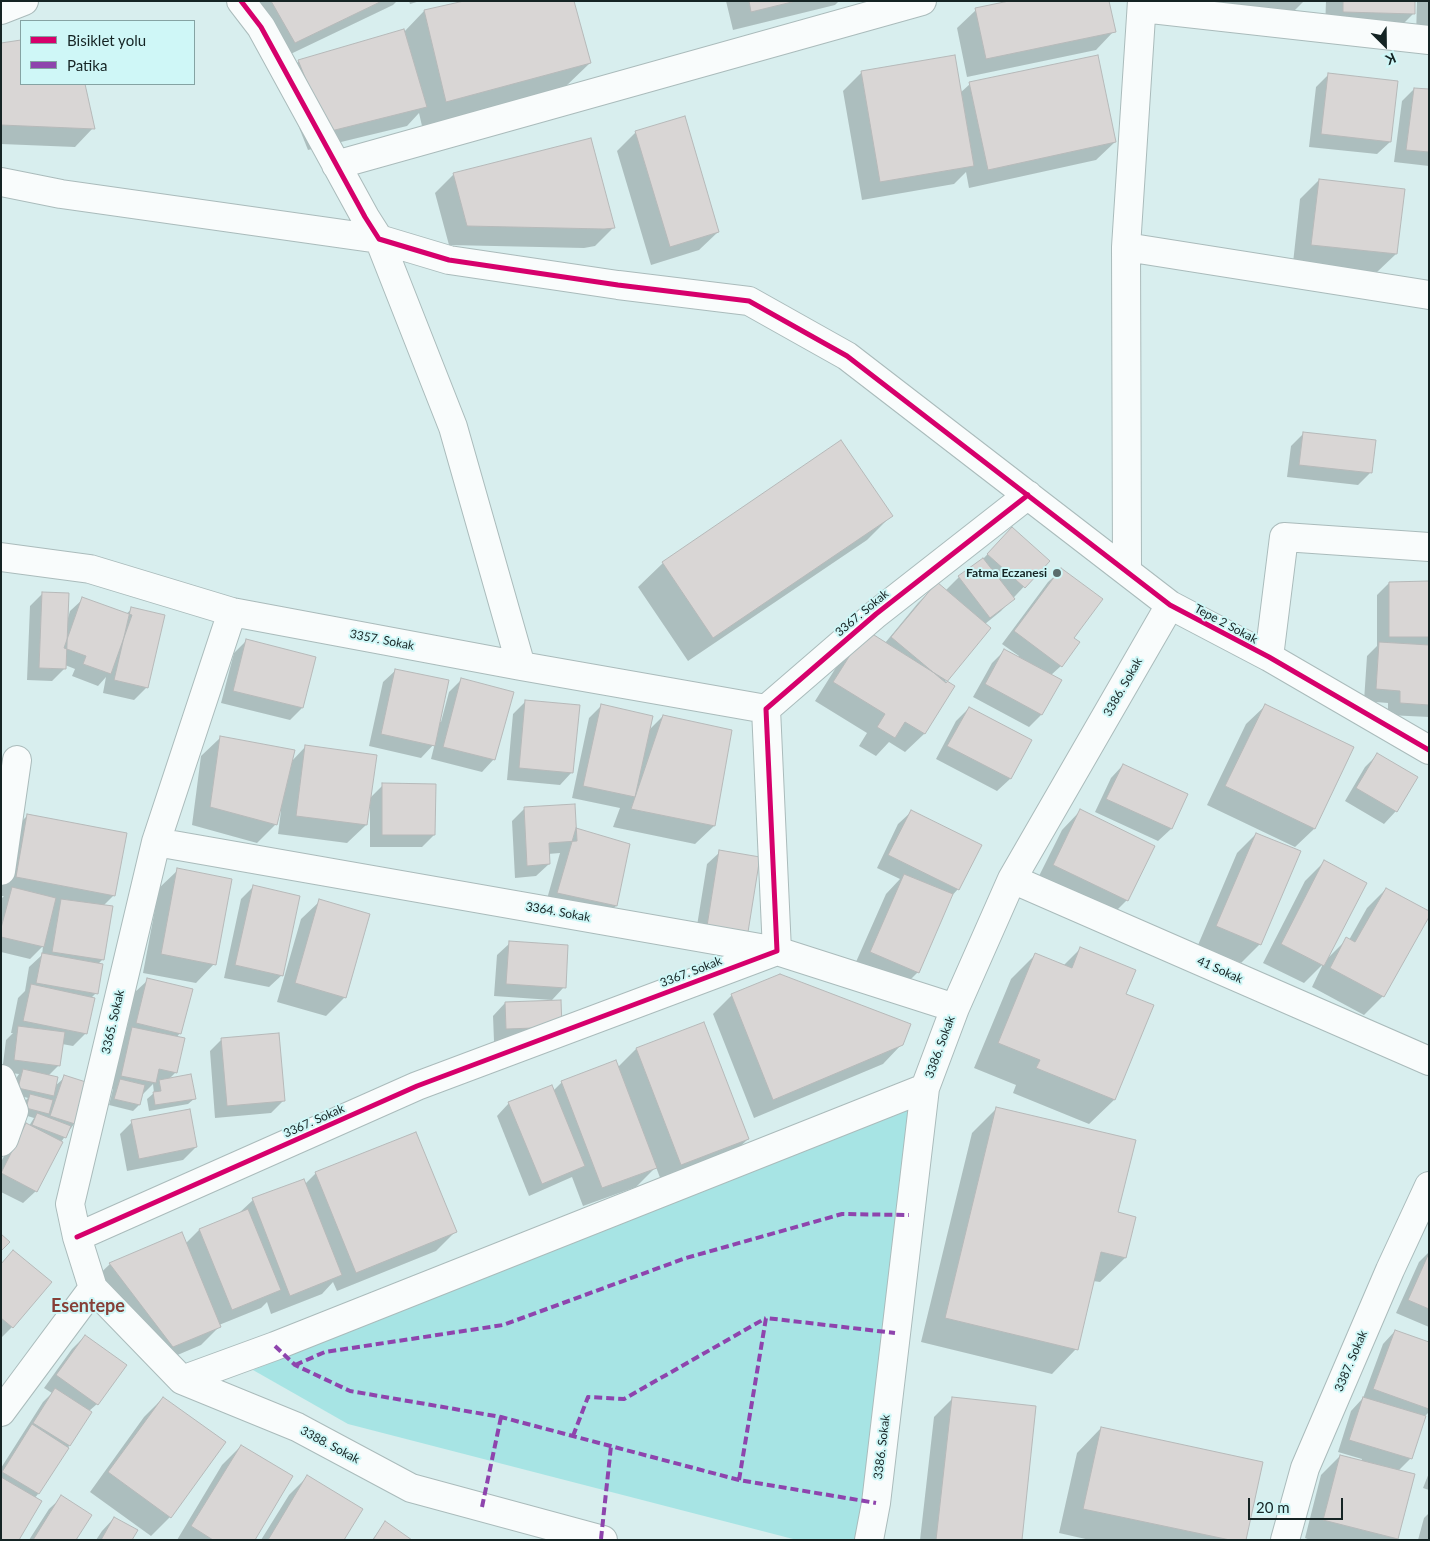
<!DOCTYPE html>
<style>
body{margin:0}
#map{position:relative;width:1430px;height:1541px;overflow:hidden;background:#d8eeee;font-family:Lato,sans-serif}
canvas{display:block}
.frame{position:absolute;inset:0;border:2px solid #152424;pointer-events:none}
.legend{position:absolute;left:20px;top:20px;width:175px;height:65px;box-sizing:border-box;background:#cff7f7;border:1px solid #85a3a3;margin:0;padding:6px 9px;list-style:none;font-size:15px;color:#152424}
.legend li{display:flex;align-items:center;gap:10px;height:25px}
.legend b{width:25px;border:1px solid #85a3a3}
.north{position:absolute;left:1360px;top:20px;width:50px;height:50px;-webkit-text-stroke:4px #cff7f7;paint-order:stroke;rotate:157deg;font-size:14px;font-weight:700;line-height:20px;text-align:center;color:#152424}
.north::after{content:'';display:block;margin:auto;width:18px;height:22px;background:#152424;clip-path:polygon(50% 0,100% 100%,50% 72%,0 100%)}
.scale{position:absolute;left:1248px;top:1498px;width:95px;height:22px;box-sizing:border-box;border:2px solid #152424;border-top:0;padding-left:6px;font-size:15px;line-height:18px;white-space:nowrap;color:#152424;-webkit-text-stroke:4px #cff7f7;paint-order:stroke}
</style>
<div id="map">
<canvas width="1430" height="1541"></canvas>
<div class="frame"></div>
<ul class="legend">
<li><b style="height:6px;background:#d6006c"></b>Bisiklet yolu</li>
<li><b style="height:6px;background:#8e44ad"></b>Patika</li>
</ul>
<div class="north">K</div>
<div class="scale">20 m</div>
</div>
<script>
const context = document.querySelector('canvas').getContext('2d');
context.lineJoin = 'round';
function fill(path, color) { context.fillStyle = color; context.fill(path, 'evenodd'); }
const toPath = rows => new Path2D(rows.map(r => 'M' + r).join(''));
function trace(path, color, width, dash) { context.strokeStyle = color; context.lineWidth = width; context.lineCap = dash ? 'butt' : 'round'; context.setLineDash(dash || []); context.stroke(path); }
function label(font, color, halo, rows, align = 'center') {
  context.font = font + ' Lato,sans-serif'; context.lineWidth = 4; context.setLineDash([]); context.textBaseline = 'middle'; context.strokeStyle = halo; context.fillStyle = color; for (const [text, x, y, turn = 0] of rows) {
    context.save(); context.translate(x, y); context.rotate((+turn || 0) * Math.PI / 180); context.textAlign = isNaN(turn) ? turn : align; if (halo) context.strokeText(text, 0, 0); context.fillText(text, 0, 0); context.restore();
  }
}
const green = toPath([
 [908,1109,873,1533,868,1540,797,1540,348,1424,253,1370]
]);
const shadow = toPath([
 [242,1,397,1,393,5,276,61],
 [409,1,420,1,410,4],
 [470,1,590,63,565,87,422,126,419,113,407,126,308,150,280,80,299,61,404,32,424,11],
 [726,1,839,1,835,5,733,30],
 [1167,1,1304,1,1287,18],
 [1326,1,1414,1,1414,13,1395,32,1325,30],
 [1417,1,1429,1,1429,37,1416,37],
 [976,10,1114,31,1096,50,967,77,957,28],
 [21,41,21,84,84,84,93,128,75,147,1,144,1,44],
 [862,72,960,93,970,84,1115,142,1096,160,969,188,966,172,954,184,862,200,843,91],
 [1329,74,1390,142,1377,154,1309,147,1316,87],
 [1414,89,1429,91,1429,166,1394,162,1402,101],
 [636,132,718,232,699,250,651,265,617,151],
 [454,174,614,227,595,246,584,248,449,245,435,193],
 [1319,180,1396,254,1377,272,1293,263,1300,199],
 [1303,434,1370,473,1358,485,1287,477,1291,446],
 [891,516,867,540,688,661,638,587,663,563],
 [1000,541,1048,561,1001,611,985,624,945,681,954,686,924,734,905,752,889,742,876,756,859,746,867,733,815,701,847,650,885,643,918,603,937,584,945,591,959,577,983,559],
 [1061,570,1072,638,1061,666,1051,675,1060,680,1041,715,1029,727,973,697,992,663,1005,650,1018,658,1019,656,1002,644,1048,582],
 [1429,582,1429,717,1388,715,1388,703,1364,701,1367,656,1377,646,1377,595,1389,583],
 [43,593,68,618,70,611,83,599,126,614,132,609,147,687,134,700,103,693,106,677,98,686,72,676,75,669,65,665,65,668,52,681,27,680,30,606],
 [246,641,302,708,290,720,221,703,234,653],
 [396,670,439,722,441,722,449,692,462,679,494,759,482,772,431,759,435,743,421,758,369,746,383,682],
 [526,701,572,772,560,785,507,780,513,714],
 [601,706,648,731,663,716,714,826,695,844,613,827,620,808,572,798,589,718],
 [1265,706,1353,747,1314,829,1295,847,1207,805,1246,724],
 [969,708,1030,740,1010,779,997,791,936,759,956,721],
 [220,738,291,762,306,746,370,798,383,785,434,835,422,847,370,847,370,806,369,806,366,825,347,843,278,834,281,811,279,811,276,824,257,843,192,825,201,756],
 [1377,755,1396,811,1384,824,1345,801,1365,767],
 [1123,765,1187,794,1171,829,1158,841,1095,812,1111,778],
 [525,808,575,829,629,845,616,906,603,918,545,906,560,853,548,854,549,864,536,876,515,878,512,821],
 [1080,811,1127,900,1108,919,1035,884,1062,830],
 [911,812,958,889,950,898,918,972,899,991,852,971,886,894,900,879,877,868,898,824],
 [28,815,114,895,103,906,103,959,97,965,96,993,91,998,86,1033,73,1046,62,1044,59,1065,48,1076,54,1087,65,1077,74,1124,61,1142,36,1191,23,1203,1,1192,1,1162,14,1137,27,1125,29,1126,34,1118,21,1114,24,1102,28,1098,13,1094,17,1077,19,1074,2,1072,6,1040,13,1033,11,1033,18,998,25,991,29,967,42,955,43,946,30,959,1,952,1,899,4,896,1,896,1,875,9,834],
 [1256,834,1260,944,1241,963,1198,945,1237,853],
 [720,852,747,931,695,938,707,864],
 [1324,862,1327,959,1347,939,1349,940,1367,908,1386,889,1383,996,1364,1015,1312,987,1323,964,1304,983,1263,963,1305,881],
 [178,870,214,964,196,983,143,973,159,888],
 [253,887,282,975,269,987,224,978,241,899],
 [320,901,345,997,326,1016,277,1002,301,919],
 [510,943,564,987,552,1000,494,996,497,955],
 [1080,949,1124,994,1153,1006,1114,1100,1089,1124,1013,1093,1016,1085,974,1068,1011,979,1036,954,1063,966],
 [148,980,180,1033,176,1038,176,1072,168,1080,194,1099,188,1104,149,1111,147,1099,154,1093,153,1084,142,1095,139,1105,133,1111,109,1105,113,1089,110,1088,120,1041,125,1036,135,992],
 [732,995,902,1044,883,1064,754,1118,713,1014],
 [505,1003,548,1039,494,1041,493,1016],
 [703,1023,748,1139,729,1157,662,1183,656,1167,636,1187,583,1206,572,1177,529,1196,497,1116,509,1103,553,1091,562,1082,617,1068,636,1049],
 [222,1039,283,1101,271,1113,215,1118,210,1051],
 [997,1108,1117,1213,1125,1258,1100,1282,1093,1281,1076,1349,1052,1374,921,1342,972,1133],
 [132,1122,196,1147,183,1160,127,1171,120,1134],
 [316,1173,455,1232,436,1251,337,1291,333,1282,322,1294,271,1314,267,1302,261,1308,219,1325,220,1326,201,1345,154,1365,91,1282,110,1264,185,1244,199,1230,238,1214,253,1200,305,1184],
 [1429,1252,1429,1327,1396,1313,1419,1262],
 [1,1264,12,1327,1,1338],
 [1395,1331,1429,1344,1429,1412,1425,1416,1411,1458,1398,1471,1397,1538,1396,1540,1310,1540,1305,1538,1321,1475,1340,1456,1361,1462,1362,1459,1338,1452,1351,1411,1363,1398,1383,1344],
 [85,1336,97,1404,89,1411,91,1412,38,1494,1,1540,1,1468,43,1402,52,1393,44,1388,72,1349],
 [163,1398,170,1517,151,1536,90,1492,144,1417],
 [952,1399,1021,1540,920,1540,934,1417],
 [1101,1428,1244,1540,1090,1540,1059,1533,1077,1453],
 [241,1446,254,1540,177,1540,222,1465],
 [1429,1473,1429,1490,1423,1488],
 [308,1476,343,1540,261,1540,289,1495],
 [62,1497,74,1540,29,1540,49,1509],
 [1429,1513,1429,1540,1418,1540,1424,1518],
 [114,1518,130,1540,96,1540,102,1531],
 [385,1523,410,1540,372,1540]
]);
const building = toPath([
 [271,1,382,1,295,43,271,1],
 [464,1,574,1,591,63,446,102,424,10,464,1],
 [749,1,796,1,751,12,749,1],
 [1009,1,1109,1,1116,32,986,59,975,8,1009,1],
 [1343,1,1415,1,1415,14,1343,12,1343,1],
 [404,29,427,107,327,132,298,60,404,29],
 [21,40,21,84,85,84,95,129,1,125,1,43,21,40],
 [955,55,974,166,880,182,861,71,955,55],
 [1098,55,1116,142,988,170,969,82,1098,55],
 [1328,73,1398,81,1391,142,1321,134,1328,73],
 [1414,88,1429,89,1429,152,1406,150,1414,88],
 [685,116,719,232,670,247,635,131,685,116],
 [591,138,615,228,604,229,467,226,453,173,591,138],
 [1319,179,1405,189,1397,254,1311,245,1319,179],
 [1303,432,1376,440,1372,473,1299,465,1303,432],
 [841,440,893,516,713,638,662,562,841,440],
 [1012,527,1050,561,1025,588,987,554,1012,527],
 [983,558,1015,599,990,618,958,576,983,558],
 [1061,568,1103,599,1074,638,1080,642,1062,667,1014,631,1061,568],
 [1429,581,1429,637,1389,637,1389,582,1429,581],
 [937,582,991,628,946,683,891,637,937,582],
 [42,592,69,593,66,669,39,668,42,592],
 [82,597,132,615,111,674,83,664,86,656,64,648,82,597],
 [131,607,165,615,148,688,114,680,131,607],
 [866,630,955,686,925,734,905,722,895,738,877,727,885,714,833,682,866,630],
 [246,639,316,657,303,708,233,691,246,639],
 [1379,642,1429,645,1429,705,1400,703,1400,691,1376,689,1379,642],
 [1004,649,1062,680,1042,715,985,684,1004,649],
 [395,669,449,680,435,746,381,734,395,669],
 [461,678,514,692,495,760,443,747,461,678],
 [525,700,580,705,573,773,519,768,525,700],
 [601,704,653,716,635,797,583,786,601,704],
 [1265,704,1354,747,1315,829,1225,786,1265,704],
 [969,707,1032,740,1011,779,947,746,969,707],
 [663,715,732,730,715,826,631,809,663,715],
 [220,736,295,750,277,825,210,807,220,736],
 [305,745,377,755,367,825,296,816,305,745],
 [1377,753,1418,777,1397,812,1356,788,1377,753],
 [1123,764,1188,794,1172,829,1106,799,1123,764],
 [382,783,436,784,435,835,382,835,382,783],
 [575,804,577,841,549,843,550,864,527,866,524,807,575,804],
 [1080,809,1155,846,1128,901,1053,865,1080,809],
 [911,810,982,845,959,890,888,855,911,810],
 [27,814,127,833,115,896,16,877,27,814],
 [576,828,630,844,617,906,557,893,576,828],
 [1256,833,1301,851,1261,945,1216,926,1256,833],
 [719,850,760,857,748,932,707,926,719,850],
 [1324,860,1367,883,1324,966,1281,944,1324,860],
 [177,868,232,879,216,965,161,954,177,868],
 [904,874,953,894,919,973,870,952,904,874],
 [253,885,300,896,283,976,235,965,253,885],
 [12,887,56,898,44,947,1,937,1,928,12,887],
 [1386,888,1429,911,1429,917,1384,997,1330,968,1346,937,1355,942,1386,888],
 [61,899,113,906,104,960,52,952,61,899],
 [319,899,370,914,346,998,295,983,319,899],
 [509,941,568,945,566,988,506,984,509,941],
 [1080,947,1136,970,1126,994,1154,1005,1115,1100,1036,1068,1040,1060,998,1043,1035,953,1072,968,1080,947],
 [42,953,103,964,98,994,36,983,42,953],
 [780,974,911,1024,903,1045,773,1100,731,994,780,974],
 [147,978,193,989,181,1034,136,1023,147,978],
 [31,984,95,998,87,1034,23,1021,31,984],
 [561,1000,562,1027,506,1029,505,1002,561,1000],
 [704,1022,749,1139,681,1165,636,1048,704,1022],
 [18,1026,65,1032,60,1066,14,1060,18,1026],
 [132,1027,185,1038,177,1073,159,1069,156,1083,121,1076,132,1027],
 [279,1033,285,1101,227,1106,221,1038,279,1033],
 [616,1060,657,1168,602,1188,561,1081,616,1060],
 [23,1069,58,1077,54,1096,18,1088,23,1069],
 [191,1074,196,1099,155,1105,153,1092,161,1091,159,1080,191,1074],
 [64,1075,89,1083,75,1124,50,1116,64,1075],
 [120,1079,145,1085,140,1105,114,1099,120,1079],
 [552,1085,585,1166,542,1184,508,1102,552,1085],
 [30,1094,53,1100,49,1114,26,1108,30,1094],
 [996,1107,1136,1140,1118,1212,1136,1217,1126,1258,1101,1252,1078,1350,945,1318,996,1107],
 [190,1109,197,1147,139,1159,131,1120,190,1109],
 [37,1113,71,1126,66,1138,32,1125,37,1113],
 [26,1123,63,1142,37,1192,1,1173,26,1123],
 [416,1132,457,1232,356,1273,315,1172,416,1132],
 [304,1179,342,1275,290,1296,252,1198,304,1179],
 [248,1209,281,1290,232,1310,199,1229,248,1209],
 [182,1232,221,1327,173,1347,109,1263,182,1232],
 [1,1234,10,1242,1,1251,1,1234],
 [13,1250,52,1282,13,1328,1,1318,1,1264,13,1250],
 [1429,1253,1429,1309,1408,1300,1429,1253],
 [1395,1330,1429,1342,1429,1409,1373,1389,1395,1330],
 [85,1335,127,1365,98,1405,56,1375,85,1335],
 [55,1388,92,1412,70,1446,33,1423,55,1388],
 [163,1397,226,1442,171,1518,108,1472,163,1397],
 [952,1397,1036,1406,1022,1540,936,1540,952,1397],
 [1363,1397,1426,1416,1412,1459,1349,1440,1363,1397],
 [32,1424,69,1448,39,1494,2,1472,32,1424],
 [1101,1427,1263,1462,1246,1540,1230,1540,1083,1509,1101,1427],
 [241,1445,293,1476,255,1540,213,1540,191,1526,241,1445],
 [1340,1455,1415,1474,1398,1539,1323,1520,1340,1455],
 [307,1475,363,1509,344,1540,268,1540,307,1475],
 [1,1477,42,1501,19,1540,1,1540,1,1477],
 [61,1495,92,1515,76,1540,33,1540,61,1495],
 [114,1517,138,1530,132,1540,101,1540,114,1517],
 [385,1521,412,1540,373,1540,385,1521]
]);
const minor = toPath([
 [241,1,261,27,365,217,379,239,449,260,618,285,749,301,847,356,1170,605,1269,657,1429,750],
 [1142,8,1429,40],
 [1,10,24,1],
 [336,165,922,1],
 [1,182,61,194,379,239,453,427,521,666],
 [1126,247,1429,295],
 [1,557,90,569,232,612,521,666,766,709],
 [1127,571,1126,247,1142,1],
 [232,612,156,842,70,1204,77,1237,93,1288,182,1380,297,1427,411,1488,603,1540],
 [1269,657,1284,537,1429,547],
 [156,842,777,951,955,1008],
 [1,871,17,760],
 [1012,879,1429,1061],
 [1,1079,14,1111,4,1139,1,1142],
 [77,1237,417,1086,777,951,766,709,876,614,1028,495],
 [182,1380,275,1346,925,1088],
 [1,1412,93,1288],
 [869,1540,876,1503,925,1088,955,1008,1012,879,1170,605],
 [1285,1540,1305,1468,1390,1270,1429,1186]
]);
const quiet = toPath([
 [275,1346,295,1365,350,1391,501,1417,739,1480,876,1503],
 [295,1365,325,1352,503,1325,686,1258,842,1214,909,1215],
 [573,1436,588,1397,624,1399,766,1318],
 [739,1480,766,1318,895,1333],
 [482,1507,501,1417],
 [601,1539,611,1446]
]);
const cycleway = toPath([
 [241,1,261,27,365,217,379,239,449,260,618,285,749,301,847,356,1170,605,1269,657,1429,750],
 [77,1237,417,1086,777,951,766,709,876,614,1028,495]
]);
const markers = [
 [1057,573,5,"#596b6b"]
];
const poiNames = [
 ["Fatma Eczanesi",1047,573]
];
const streetNames = [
 ["3367. Sokak",862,613,-40],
 ["Tepe 2 Sokak",1226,624,28],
 ["3357. Sokak",382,640,11],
 ["3386. Sokak",1123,687,-60],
 ["3364. Sokak",558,912,10],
 ["41 Sokak",1220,970,24],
 ["3367. Sokak",691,972,-21],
 ["3365. Sokak",113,1022,-77],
 ["3386. Sokak",940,1047,-70],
 ["3367. Sokak",314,1121,-24],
 ["3387. Sokak",1351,1361,-67],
 ["3388. Sokak",330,1445,28],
 ["3386. Sokak",882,1447,-83]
];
const districtNames = [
 ["Esentepe",88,1306]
];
fill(green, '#a7e4e4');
fill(shadow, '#0003');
fill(building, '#d9d6d5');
trace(building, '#b6b9b9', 1);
trace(minor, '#abb', 30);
trace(minor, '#f9fcfc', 28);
trace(quiet, '#8e44ad', 4, [8, 4]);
trace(cycleway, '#d6006c', 5);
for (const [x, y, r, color] of markers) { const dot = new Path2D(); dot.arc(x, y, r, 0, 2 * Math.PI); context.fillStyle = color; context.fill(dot); trace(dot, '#cff7f7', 2); }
label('bold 12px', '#152424', '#cff7f7', poiNames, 'right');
label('12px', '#152424', '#cff7f7', streetNames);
label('bold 18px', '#863f37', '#cff7f7', districtNames);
</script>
